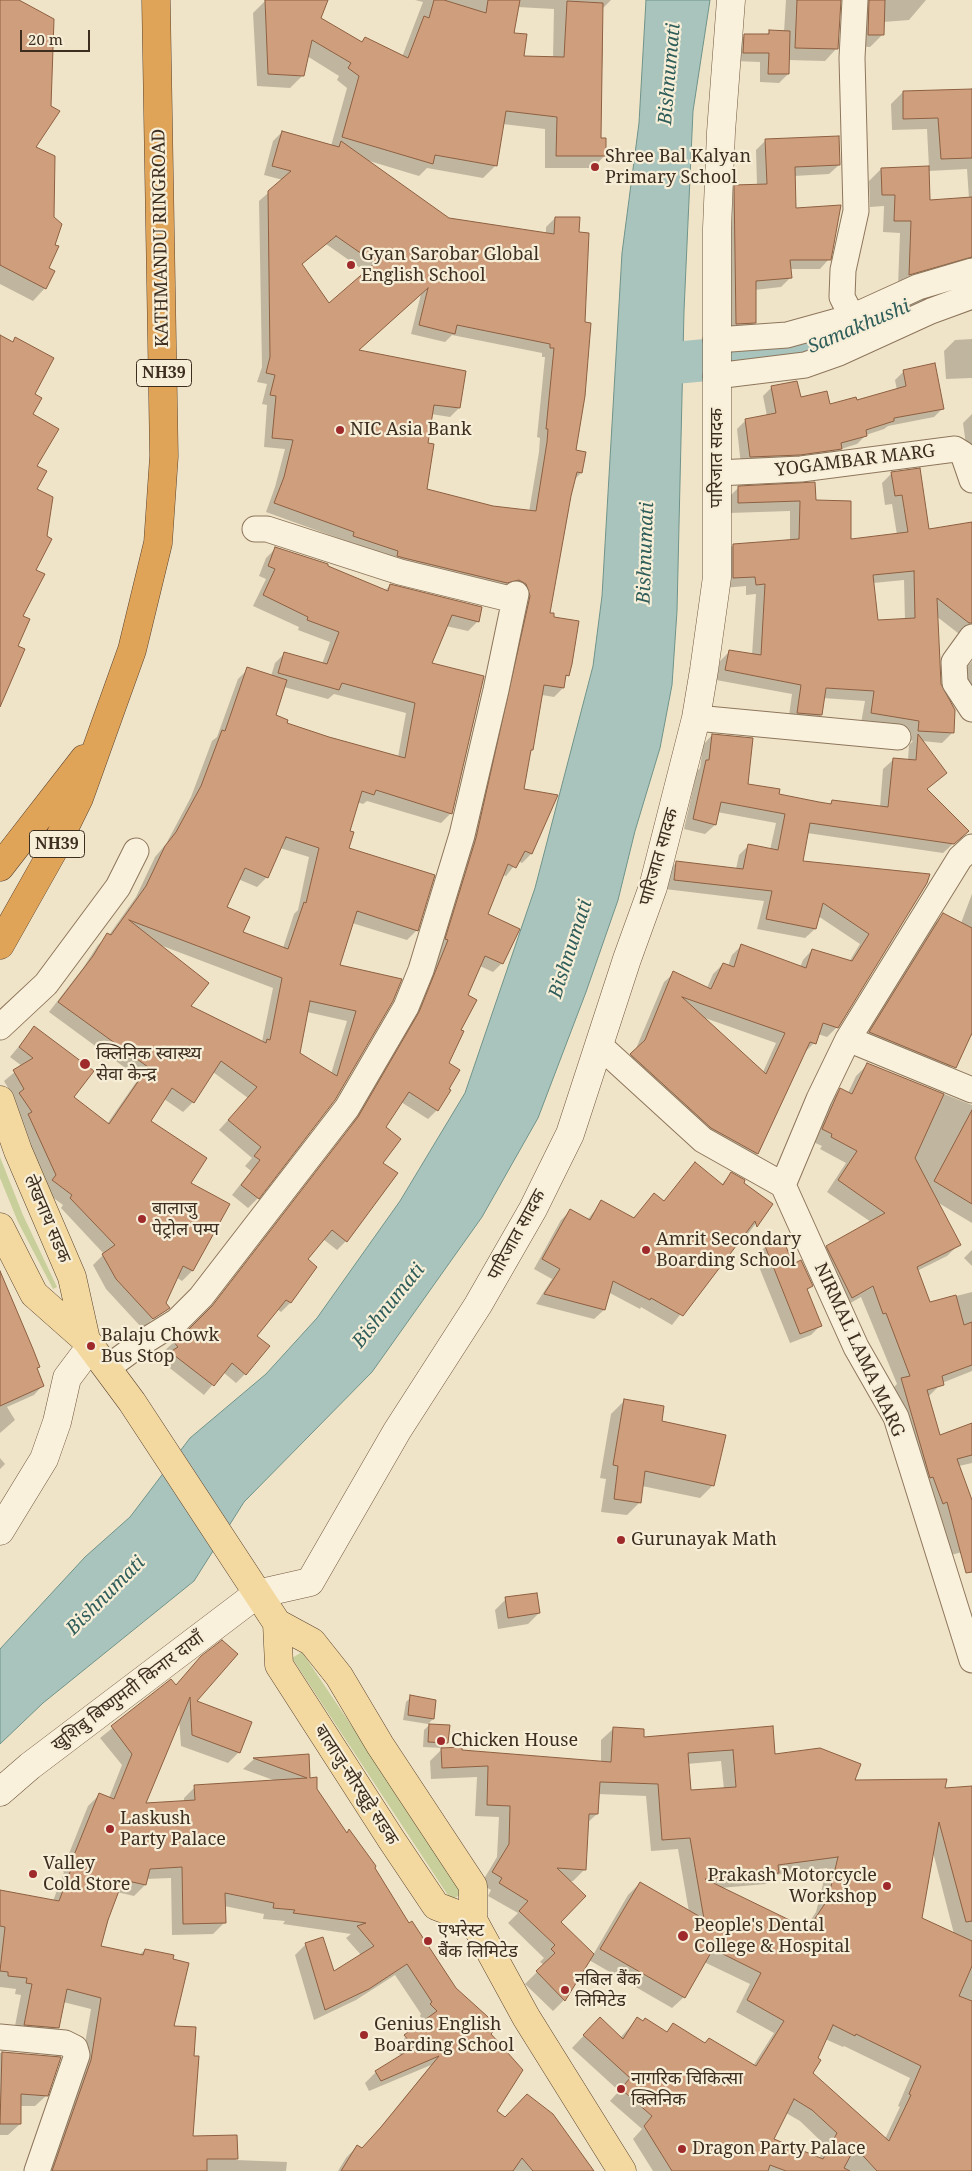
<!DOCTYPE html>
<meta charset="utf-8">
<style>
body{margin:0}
#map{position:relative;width:972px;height:2171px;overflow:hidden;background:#f0e4c8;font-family:"Noto Serif",serif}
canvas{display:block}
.scale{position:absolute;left:20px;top:30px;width:70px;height:22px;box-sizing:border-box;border:2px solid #3d2e20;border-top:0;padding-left:6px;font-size:15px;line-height:18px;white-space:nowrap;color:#3d2e20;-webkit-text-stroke:4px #f7eed8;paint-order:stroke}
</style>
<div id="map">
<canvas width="972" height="2171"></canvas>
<div class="scale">20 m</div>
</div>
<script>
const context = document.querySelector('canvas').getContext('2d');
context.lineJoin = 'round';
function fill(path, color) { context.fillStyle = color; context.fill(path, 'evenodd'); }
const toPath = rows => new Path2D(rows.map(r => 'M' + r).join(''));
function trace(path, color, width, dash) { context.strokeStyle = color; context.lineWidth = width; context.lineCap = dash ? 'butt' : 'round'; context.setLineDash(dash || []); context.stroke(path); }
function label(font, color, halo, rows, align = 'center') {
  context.font = font + ' "Noto Serif","Noto Sans Devanagari",serif'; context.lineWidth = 4.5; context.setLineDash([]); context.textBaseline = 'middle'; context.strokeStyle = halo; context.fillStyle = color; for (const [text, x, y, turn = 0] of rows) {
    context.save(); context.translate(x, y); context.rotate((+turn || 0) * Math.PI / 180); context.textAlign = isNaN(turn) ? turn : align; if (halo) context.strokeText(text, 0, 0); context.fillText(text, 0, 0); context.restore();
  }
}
const green = toPath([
 [0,1157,23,1215,57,1287,53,1289,18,1222,0,1178],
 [302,1652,464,1893,451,1900,292,1658]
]);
const water = toPath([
 [646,0,710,0,693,111,684,311,677,611,672,685,660,748,635,831,618,900,586,992,538,1118,482,1217,372,1372,244,1502,194,1581,43,1703,0,1744,0,1649,85,1557,130,1517,190,1438,266,1374,317,1318,400,1201,465,1093,535,888,593,666,602,596,622,253,639,123,646,0]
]);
const shadow = toPath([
 [0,0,16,0,47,269,45,288,33,301,0,284],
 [266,0,326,0,320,19,360,43,365,39,402,57,423,2,415,0,611,0,602,9,600,47,603,47,599,139,605,155,593,168,545,168,545,129,503,124,496,165,483,178,427,168,419,176,366,160,448,219,546,234,546,227,555,218,574,451,581,473,574,480,549,614,568,675,564,678,563,688,554,697,542,695,532,750,529,753,522,790,531,854,522,863,518,861,506,876,503,875,487,915,502,963,493,972,480,966,467,996,459,1030,447,1063,437,1110,428,1119,401,1102,384,1127,381,1163,346,1241,337,1250,323,1239,307,1259,316,1267,290,1303,281,1312,277,1309,255,1336,245,1374,236,1383,223,1372,204,1395,162,1362,169,1355,165,1350,204,1316,350,1127,411,1023,522,607,345,545,346,541,266,512,275,487,285,449,264,447,267,405,262,404,267,384,257,382,262,367,259,201,283,180,264,175,273,141,282,132,331,146,347,88,337,80,339,76,307,56,303,75,290,88,257,86,253,13],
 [517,7,554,9,553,58,522,57,513,34],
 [326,244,366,272,329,305,301,265],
 [421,294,411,334,445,342,452,335,542,353,542,357,545,357,537,437,540,438,539,452,529,512,493,507,426,490,427,444,431,414,450,417,459,408,357,351],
 [786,0,839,0,837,48,825,61,788,60,788,74,779,83,760,82,760,62,734,61,736,44,745,35,766,35,770,31,784,32],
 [851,0,926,0,909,20,883,22,882,35,870,47,856,46],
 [972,90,972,271,898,286,900,233,883,232,884,206,870,207,869,181,881,169,929,168,927,129,892,130,891,104,903,92],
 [967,169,969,199,929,201,928,171],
 [766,140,839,165,829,174,794,176,795,210,840,207,840,210,829,259,820,269,790,269,790,278,781,287,754,290,755,322,745,332,727,333,725,196,735,186,757,185,756,150],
 [972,339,972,378,946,379,944,351,955,340],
 [904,371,943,408,934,417,888,426,884,429,866,435,857,444,841,449,832,457,741,465,737,429,745,421,767,416,763,396,771,388,796,382,800,398,829,405,856,402,897,390,895,380],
 [972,414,972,445,966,445,963,423],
 [892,473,928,531,972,523,972,637,958,633,936,616,939,684,954,710,952,733,942,743,922,741,945,773,926,790,967,831,943,853,807,833,801,862,928,875,837,1027,827,1037,818,1034,814,1043,804,1053,757,1154,747,1163,622,1065,635,1051,664,982,674,973,707,988,713,974,723,964,728,966,732,955,741,946,800,967,803,960,812,950,849,962,860,944,818,916,815,929,805,938,757,929,764,901,665,889,667,872,677,862,736,869,739,855,748,846,770,850,776,823,717,812,715,825,705,834,684,829,697,771,700,768,703,745,712,735,746,785,777,795,829,805,832,801,880,807,883,769,893,760,908,760,909,745,913,741,909,740,909,731,861,723,865,701,823,698,821,715,811,725,788,723,792,694,716,680,720,661,730,651,752,655,756,594,746,595,746,586,723,588,723,556,733,545,790,541,790,511,729,513,728,498,738,488,815,501,849,540,897,535,892,504,885,505,882,483],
 [904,580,905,620,877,621,873,583],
 [702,1017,776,1043,763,1072],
 [276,548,385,591,390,585,478,621,468,631,446,626,431,664,451,813,441,823,367,801,363,804,357,802,348,832,347,849,417,930,407,940,352,923,339,965,400,980,258,1198,248,1208,232,1195,251,1171,245,1166,252,1158,219,1130,248,1098,213,1072,193,1102,183,1112,164,1099,149,1122,189,1184,228,1205,192,1271,182,1281,176,1277,165,1303,168,1307,142,1328,106,1289,93,1265,104,1254,61,1208,63,1205,43,1190,19,1125,22,1121,9,1103,14,1098,4,1081,22,1066,10,1057,34,1028,73,1097,107,1124,139,1078,49,1012,83,968,98,945,109,935,136,897,155,857,166,844,191,797,212,741,217,737,238,679,248,669,271,676,275,663,285,653,322,664,330,642,298,630,299,627,253,606,266,579,259,576,266,558],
 [284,687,328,699,334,694,406,713,398,757,329,738,286,724,274,716],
 [280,848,309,857,298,910,294,914,283,948,242,933,225,907,238,879,257,887,267,877],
 [160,945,273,988,262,1042,189,1006],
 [307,1012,347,1021,331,1074,298,1054],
 [972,661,972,708,959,677],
 [972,894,972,1036,970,1035,960,1057,948,1069,858,1044,931,927,943,915,961,923],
 [868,1064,972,1105,972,1223,937,1202,959,1244,947,1256,917,1271,929,1303,972,1292,972,1371,942,1383,928,1397,939,1436,972,1424,972,1463,959,1466,970,1499,972,1498,972,1558,970,1550,947,1556,890,1391,897,1384,861,1297,840,1309,815,1259,827,1247,871,1222,827,1192,846,1163,820,1149,822,1146,811,1141,829,1102,840,1090,848,1093,856,1076],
 [695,1164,721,1185,731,1174,771,1204,747,1235,746,1231,672,1325,641,1307,640,1309,608,1292,604,1310,594,1319,536,1304,552,1279,534,1269,561,1220,570,1211,587,1220,602,1202,633,1218,654,1195,663,1202],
 [783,1241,793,1266,811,1286,806,1291,820,1326,811,1335,790,1343,755,1257,765,1247],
 [972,1250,972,1266,964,1258],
 [0,1278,39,1366,36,1369,43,1385,34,1395,7,1407,15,1420,0,1433],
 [624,1401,660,1422,713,1485,700,1498,642,1486,640,1502,627,1515,601,1512,606,1479,600,1478,611,1414],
 [0,1458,5,1464,0,1469],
 [506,1599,539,1613,528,1624,498,1629,495,1610],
 [201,1657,195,1701,239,1752,228,1763,181,1746,179,1719,144,1805,184,1802,184,1798,195,1787,276,1781,243,1769,254,1759,308,1756,308,1779,346,1835,373,1868,409,1925,489,2034,496,2112,591,2171,338,2171,346,2158,357,2146,361,2149,370,2140,431,2065,369,2091,365,2083,376,2072,401,2056,394,2047,425,2022,420,2016,421,2014,395,1975,356,2000,314,2020,295,1955,306,1944,333,1973,361,1955,346,1938,351,1934,283,1924,285,1921,263,1919,264,1914,224,1906,224,1923,213,1934,172,1935,171,1878,146,1879,145,1885,134,1896,117,1892,100,1947,139,1955,145,1950,172,2027,193,2057,191,2137,236,2136,236,2160,287,2162,286,2171,46,2171,80,2072,91,2009,63,2002,58,2027,46,2039,13,2036,21,1995,15,1994,16,1989,0,1987,0,1891,53,1901,64,1872,62,1871,88,1806,100,1794,109,1798,122,1765,100,1738,171,1681,175,1686],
 [411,1697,433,1719,428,1724,403,1720,406,1702],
 [429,1725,447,1742,442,1748,423,1747,424,1730],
 [613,1729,642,1738,774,1755,854,1782,944,1789,972,1788,972,2171,653,2171,633,2139,642,2129,610,2101,619,2091,572,2048,588,2031,620,2038,637,2019,666,2033,674,2025,704,2044,709,2039,753,2066,774,2033,736,2012,750,1984,704,1962,684,1997,672,2008,589,1960,564,2000,553,2011,525,1984,544,1965,540,1962,544,1958,508,1923,518,1913,488,1896,491,1890,481,1884,497,1857,499,1817,475,1816,477,1777,431,1779,430,1761,442,1749,601,1763,601,1740],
 [721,1761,724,1789,689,1792,687,1764],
 [598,1794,646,1796,651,1851,678,1849,689,1912,640,1883,628,1895,593,1955,559,1922,568,1881,573,1881,585,1869,587,1823,597,1814],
 [933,1852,954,1934,921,1919],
 [827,1868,816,1912,805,1929,720,1888,766,1884,775,1875],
 [825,2039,843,2047,844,2046,910,2078,898,2106,900,2107,885,2139,812,2073],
 [786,2113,800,2121,826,2146,819,2159,773,2140],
 [0,2053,59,2058,47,2095,35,2106,20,2106,20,2124,8,2135,0,2135]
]);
const river = toPath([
 [653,365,802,351,870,325,935,294,972,284]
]);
const building = toPath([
 [0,0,19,0,54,19,51,106,60,111,36,147,55,156,54,217,62,224,55,245,59,246,49,268,55,271,46,289,0,265,0,0],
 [265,0,328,0,321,18,362,42,365,37,408,58,424,16,429,18,434,0,444,0,486,13,488,0,520,0,514,33,527,34,524,56,564,57,567,1,603,3,601,138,606,138,606,156,556,156,557,117,506,111,497,166,435,155,433,164,342,137,359,76,348,68,351,63,312,40,304,76,268,74,265,0],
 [797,0,841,0,838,49,795,48,797,0],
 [869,0,885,0,884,35,868,35,869,0],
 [769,30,790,31,789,74,768,74,769,53,743,53,744,34,769,34,769,30],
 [972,89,972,158,941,159,938,118,903,119,903,91,972,89],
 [282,131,339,147,341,141,449,218,554,234,555,217,580,217,579,232,589,233,585,322,591,323,585,396,576,450,586,452,582,473,577,472,571,496,550,613,554,613,554,617,579,621,572,664,569,676,566,675,564,688,544,685,533,750,531,750,524,789,558,795,532,854,525,851,516,868,508,864,488,914,520,929,503,964,485,956,468,995,477,1000,461,1030,464,1031,449,1063,460,1070,449,1089,451,1090,438,1111,409,1092,386,1127,401,1139,383,1163,398,1173,347,1242,332,1230,308,1259,317,1267,291,1303,286,1300,257,1336,270,1346,246,1375,232,1363,214,1386,170,1352,178,1347,173,1341,187,1331,212,1306,358,1117,419,1012,448,940,445,939,476,838,530,596,526,584,519,580,507,583,404,558,397,556,398,551,353,536,354,532,274,503,284,477,293,440,272,438,276,396,270,395,275,375,266,373,270,357,268,191,291,171,272,166,282,131],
 [336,236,375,263,329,303,302,264,336,236],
 [428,288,419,325,455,334,457,325,550,344,550,348,554,348,546,429,548,429,547,442,536,511,493,506,427,489,434,444,428,443,434,405,460,408,466,371,359,350,428,288],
 [839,136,840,165,795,167,796,208,841,205,831,260,790,260,792,278,756,281,756,323,736,324,734,185,767,184,765,139,839,136],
 [929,166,930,200,972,197,972,257,909,275,911,221,894,221,895,195,882,195,881,168,929,166],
 [0,335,13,342,15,337,54,358,35,394,42,398,33,414,59,429,37,466,47,471,37,489,53,497,47,536,52,539,36,570,45,574,23,616,30,619,18,646,25,649,0,707,0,335],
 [935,363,944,409,894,418,894,421,866,430,867,436,841,443,842,449,800,455,750,457,745,419,776,413,771,386,797,381,801,397,827,391,830,404,856,397,857,400,906,386,903,370,935,363],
 [920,468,929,529,972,522,972,623,969,623,937,598,941,684,955,710,954,733,918,731,919,721,871,713,874,691,826,688,822,715,797,713,801,685,725,670,729,650,761,655,765,584,756,585,755,577,733,578,733,544,799,539,800,501,738,503,738,486,815,482,816,500,851,501,851,539,908,532,902,495,895,496,891,472,920,468],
 [914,571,915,618,878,620,873,575,914,571],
 [275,547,328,564,328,566,388,591,390,584,482,607,479,622,452,615,432,663,484,676,452,814,376,790,374,795,362,791,350,831,354,832,349,848,435,875,418,931,357,911,340,965,402,979,393,1001,335,1100,259,1199,241,1185,260,1160,254,1156,261,1147,228,1120,257,1087,221,1061,194,1103,172,1088,151,1121,207,1158,191,1183,230,1204,193,1271,183,1266,166,1303,170,1308,153,1319,116,1279,102,1254,115,1245,70,1198,72,1195,52,1180,56,1175,28,1114,32,1112,19,1093,24,1089,13,1070,33,1058,19,1047,34,1026,94,1071,74,1097,109,1124,148,1067,58,1002,93,956,107,933,111,935,146,886,165,846,176,832,201,786,222,730,225,731,247,667,287,680,276,715,288,720,287,723,329,737,405,758,415,703,342,683,339,690,278,673,284,652,327,664,339,632,307,620,308,617,263,595,275,569,268,566,275,547],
 [286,837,319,848,306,903,304,902,288,949,243,932,250,917,227,907,245,868,268,878,286,837],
 [129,920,282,978,270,1040,267,1039,266,1043,191,1006,209,983,129,920],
 [310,1001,356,1011,337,1076,300,1053,310,1001],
 [712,734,753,738,748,784,780,789,779,794,819,802,831,804,832,800,888,807,893,758,916,760,918,734,947,773,927,789,969,831,954,844,810,823,803,861,930,874,927,883,838,1028,823,1023,816,1044,810,1042,758,1154,711,1128,630,1054,645,1040,673,971,711,989,723,963,734,967,741,944,806,968,812,949,852,961,869,934,823,903,816,929,766,919,772,891,674,880,676,861,743,869,748,844,778,850,785,814,721,802,716,825,693,819,706,760,709,760,712,734],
 [682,997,785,1033,766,1074,682,997],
 [943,913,972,928,972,1033,956,1068,869,1032,943,913],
 [867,1063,944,1094,915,1158,961,1245,917,1267,930,1302,956,1295,964,1325,972,1322,972,1365,942,1376,944,1385,927,1390,940,1435,972,1423,972,1455,957,1459,972,1500,972,1572,966,1573,947,1502,943,1504,933,1477,930,1478,901,1378,910,1376,886,1313,883,1314,873,1286,852,1298,826,1246,885,1213,838,1180,857,1151,831,1137,832,1134,822,1129,840,1088,852,1094,867,1063],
 [972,1110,972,1204,934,1181,972,1110],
 [695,1162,723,1185,731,1172,745,1180,744,1183,773,1204,757,1227,755,1221,683,1316,651,1298,650,1300,613,1281,605,1310,544,1294,560,1269,542,1259,570,1209,590,1220,601,1200,634,1218,654,1193,664,1201,695,1162],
 [783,1239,793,1264,801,1260,813,1286,807,1289,822,1326,800,1334,765,1246,783,1239],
 [0,1271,33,1349,40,1367,37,1368,44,1386,0,1406,0,1271],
 [624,1399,664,1406,662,1421,726,1435,714,1486,645,1471,641,1503,614,1499,618,1466,613,1465,624,1399],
 [537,1593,540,1613,508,1618,505,1597,537,1593],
 [222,1640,238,1654,197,1701,252,1722,240,1753,192,1735,190,1697,146,1803,195,1800,194,1785,307,1778,253,1758,309,1754,310,1778,317,1777,317,1789,347,1833,349,1829,376,1866,375,1868,409,1923,412,1921,456,1988,498,2026,491,2034,523,2070,497,2111,505,2117,527,2094,553,2114,594,2171,533,2171,522,2158,513,2171,341,2171,357,2145,362,2148,381,2127,439,2056,381,2081,375,2071,414,2047,404,2035,437,2011,430,2004,432,2002,407,1964,369,1989,325,2010,305,1943,323,1937,334,1971,374,1946,357,1926,366,1923,293,1913,295,1910,273,1908,274,1903,225,1893,226,1923,183,1924,182,1867,150,1869,146,1885,123,1880,108,1920,101,1946,143,1955,145,1949,174,1955,173,1959,189,1963,174,2026,196,2027,194,2056,199,2056,193,2136,237,2135,238,2159,207,2159,207,2171,52,2171,91,2060,101,1998,67,1989,59,2028,24,2025,32,1984,26,1983,27,1978,8,1976,8,1972,0,1971,5,1927,0,1926,0,1890,59,1901,74,1861,72,1860,99,1793,114,1799,132,1754,111,1726,171,1679,176,1685,201,1656,222,1640],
 [410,1695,436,1700,434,1719,408,1715,410,1695],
 [429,1724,450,1725,448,1743,428,1742,429,1724],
 [773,1726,775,1754,820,1748,861,1764,855,1780,947,1779,945,1788,972,1786,972,1921,966,1922,939,1822,922,1918,972,1941,972,1966,959,1996,972,2001,972,2171,877,2171,855,2147,844,2168,850,2171,786,2171,770,2165,768,2171,672,2171,644,2126,652,2116,621,2089,630,2078,583,2035,600,2017,623,2039,637,2017,643,2021,645,2018,667,2032,673,2023,705,2043,709,2038,756,2066,784,2021,747,2000,761,1973,713,1949,685,1998,600,1949,640,1882,704,1919,690,1838,662,1840,658,1784,600,1782,598,1814,589,1814,586,1870,557,1868,586,1896,561,1922,594,1954,565,2001,536,1971,555,1953,551,1949,555,1945,519,1911,528,1901,499,1883,502,1878,492,1872,509,1844,510,1806,487,1805,488,1766,442,1768,441,1748,462,1747,462,1750,611,1762,613,1727,644,1729,644,1737,773,1726],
 [733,1750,736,1787,691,1790,688,1753,733,1750],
 [838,1857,828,1899,808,1929,705,1879,779,1873,778,1865,838,1857],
 [833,2025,855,2036,856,2034,921,2066,909,2094,911,2095,889,2141,813,2073,821,2060,818,2058,833,2025],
 [794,2099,812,2110,837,2133,823,2159,774,2139,794,2099],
 [2,2052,61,2057,48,2096,21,2094,21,2124,0,2124,2,2052]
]);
const street = toPath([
 [852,317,842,297,843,270,856,211,852,58,855,0],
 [716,340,787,335,852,317,918,287,972,271],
 [716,376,805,365,839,353,931,311,972,296],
 [717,473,801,469,955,449,963,454,972,480],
 [255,529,267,529,400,572,514,600],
 [972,637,954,662,955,683,972,709],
 [696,718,898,737],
 [972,847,960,858,848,1039,819,1099,783,1185,856,1347,896,1417,972,1660],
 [0,1027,46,984,118,887,136,851],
 [848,1039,972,1090],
 [599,1045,703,1140,783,1185],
 [107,1368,140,1344,177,1321,201,1297,347,1108,406,1007,421,970,462,835,496,690,516,594],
 [0,2037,65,2043,75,2048,77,2055,37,2171]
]);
const secondary = toPath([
 [0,1531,44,1459,57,1422,67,1378,91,1346],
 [0,1792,30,1766,257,1594,310,1582,397,1431,478,1305,533,1209,570,1134,627,959,653,887,696,718,704,670,717,577,717,228,721,132,731,0]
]);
const primary = toPath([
 [0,1100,18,1151,72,1277,86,1340],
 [0,1227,34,1294,86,1340,132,1402,277,1623,312,1642,339,1676,380,1745,473,1886,473,1920,526,2017,622,2171],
 [277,1623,279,1665,391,1839,436,1906,473,1920]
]);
const highway = toPath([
 [0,867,84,759],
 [0,945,53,851,79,798,132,650,158,543,164,456,156,0]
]);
const markers = [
 [595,167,5,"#9e2a2b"],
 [351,265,5,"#9e2a2b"],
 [340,430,5,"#9e2a2b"],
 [85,1064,6,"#9e2a2b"],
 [142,1219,5,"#9e2a2b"],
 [646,1250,5,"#9e2a2b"],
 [91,1346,5,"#9e2a2b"],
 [621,1540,5,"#9e2a2b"],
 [441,1741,5,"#9e2a2b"],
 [110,1829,5,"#9e2a2b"],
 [33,1874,5,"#9e2a2b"],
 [887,1886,5,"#9e2a2b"],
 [683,1936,6,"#9e2a2b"],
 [428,1941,5,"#9e2a2b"],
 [565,1990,5,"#9e2a2b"],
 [364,2035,5,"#9e2a2b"],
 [621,2089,5,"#9e2a2b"],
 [682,2149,5,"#9e2a2b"]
];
const shields = [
 [164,373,55],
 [57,844,55]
];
const shieldNames = [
 ["NH39",164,373],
 ["NH39",57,844]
];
const poiNames = [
 ["Shree Bal Kalyan",605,157],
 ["Primary School",605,178],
 ["Gyan Sarobar Global",361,255],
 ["English School",361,276],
 ["NIC Asia Bank",350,430],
 ["क्लिनिक स्वास्थ्य",96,1054],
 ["सेवा केन्द्र",96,1075],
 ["बालाजु",152,1209],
 ["पेट्रोल पम्प",152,1230],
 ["Amrit Secondary",656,1240],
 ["Boarding School",656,1261],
 ["Balaju Chowk",101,1336],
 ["Bus Stop",101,1357],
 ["Gurunayak Math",631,1540],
 ["Chicken House",451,1741],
 ["Laskush",120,1819],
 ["Party Palace",120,1840],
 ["Valley",43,1864],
 ["Cold Store",43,1885],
 ["Prakash Motorcycle",877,1876,"right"],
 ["Workshop",877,1897,"right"],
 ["People's Dental",694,1926],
 ["College & Hospital",694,1947],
 ["एभरेस्ट",438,1931],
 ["बैंक लिमिटेड",438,1952],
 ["नबिल बैंक",575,1980],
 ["लिमिटेड",575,2001],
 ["Genius English",374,2025],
 ["Boarding School",374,2046],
 ["नागरिक चिकित्सा",631,2079],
 ["क्लिनिक",631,2100],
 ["Dragon Party Palace",692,2149]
];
const streetNames = [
 ["KATHMANDU RINGROAD",161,238,-91],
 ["पारिजात सादक",717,458,-90],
 ["YOGAMBAR MARG",855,461,-7],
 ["पारिजात सादक",659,857,-74],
 ["लेखनाथ सडक",47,1219,67],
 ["पारिजात सादक",517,1235,-61],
 ["NIRMAL LAMA MARG",859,1350,65],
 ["खुशिबु बिष्णुमती किनार दायाँ",128,1692,-37],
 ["बालाजु-सौरखुट्टे सडक",356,1785,57]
];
const waterNames = [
 ["Bishnumati",670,74,-85],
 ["Samakhushi",859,327,-23],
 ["Bishnumati",646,553,-88],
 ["Bishnumati",571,949,-72],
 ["Bishnumati",389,1306,-51],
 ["Bishnumati",106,1596,-45]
];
fill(green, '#c9cf9b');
fill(water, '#a9c4bc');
trace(water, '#6f938a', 1);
fill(shadow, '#0003');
trace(river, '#a9c4bc', 42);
fill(building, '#cf9f7d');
trace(building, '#8d5f41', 1);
trace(street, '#8d765c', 27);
trace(secondary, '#6f573f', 29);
trace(primary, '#5b4430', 29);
trace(highway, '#5b4430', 29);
trace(street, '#faf1dc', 25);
trace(secondary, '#faf1dc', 28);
trace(primary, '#f3d9a0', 28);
trace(highway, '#e0a458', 28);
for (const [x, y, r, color] of markers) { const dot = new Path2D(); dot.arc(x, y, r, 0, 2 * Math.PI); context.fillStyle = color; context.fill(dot); trace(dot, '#f7eed8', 2); }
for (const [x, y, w] of shields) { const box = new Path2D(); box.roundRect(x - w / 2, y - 13.5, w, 27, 4); context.fillStyle = '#f7eed8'; context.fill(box); trace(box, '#3d2e20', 1); }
label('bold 16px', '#3d2e20', null, shieldNames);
label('18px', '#3d2e20', '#f7eed8', poiNames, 'left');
label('18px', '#3d2e20', '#f7eed8', streetNames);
label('italic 19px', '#2f5d5a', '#f7eed8', waterNames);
</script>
